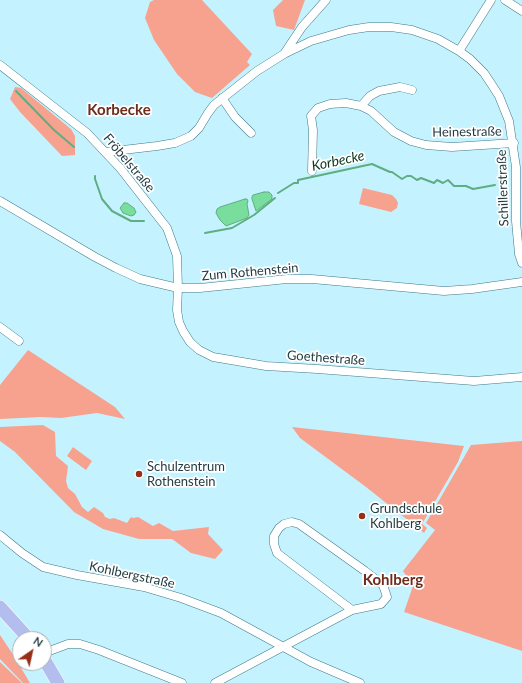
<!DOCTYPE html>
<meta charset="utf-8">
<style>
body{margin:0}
#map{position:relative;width:522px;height:683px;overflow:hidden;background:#c4f3ff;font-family:Lato,sans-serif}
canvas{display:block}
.north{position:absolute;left:12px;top:631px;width:40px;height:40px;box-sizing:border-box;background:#fff;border:1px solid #a7b1b3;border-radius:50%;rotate:34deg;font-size:11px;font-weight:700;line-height:16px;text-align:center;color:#233c42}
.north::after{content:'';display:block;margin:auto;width:14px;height:18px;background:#972e17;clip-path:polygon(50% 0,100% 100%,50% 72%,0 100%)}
</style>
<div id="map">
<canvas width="522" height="683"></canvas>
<div class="north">N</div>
</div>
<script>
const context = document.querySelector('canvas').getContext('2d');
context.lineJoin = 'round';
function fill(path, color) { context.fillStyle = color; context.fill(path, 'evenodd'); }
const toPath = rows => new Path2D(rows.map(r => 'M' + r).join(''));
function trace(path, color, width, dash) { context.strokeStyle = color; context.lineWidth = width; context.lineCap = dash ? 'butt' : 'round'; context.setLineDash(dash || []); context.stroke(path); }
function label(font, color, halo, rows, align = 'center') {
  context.font = font + ' Lato,sans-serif'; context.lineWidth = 3.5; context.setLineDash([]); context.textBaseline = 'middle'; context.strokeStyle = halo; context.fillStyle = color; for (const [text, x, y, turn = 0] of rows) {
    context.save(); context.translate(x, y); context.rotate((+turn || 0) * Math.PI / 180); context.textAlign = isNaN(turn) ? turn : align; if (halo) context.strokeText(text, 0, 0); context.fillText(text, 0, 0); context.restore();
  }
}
const green = toPath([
 [154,0,202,0,252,54,247,62,250,65,212,98,195,92,177,74,154,40,145,18,150,2],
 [283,0,305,0,294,30,276,26,273,10],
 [15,87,21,88,71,129,75,136,75,155,62,156,20,112,10,99],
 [363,188,392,195,396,199,398,203,397,208,391,212,359,204],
 [28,350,115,407,125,419,97,413,61,418,41,417,0,419,0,385],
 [43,425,55,432,56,456,68,466,66,481,68,488,75,494,82,507,88,512,94,507,103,513,105,517,110,519,114,518,127,523,131,517,133,518,138,517,153,526,159,523,173,531,209,527,208,534,223,550,215,559,191,553,172,539,139,539,103,529,74,512,15,452,0,441,0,427],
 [292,427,464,446,458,462,422,524,427,528,424,533,366,487,300,438],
 [522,441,522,651,404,612,413,586,403,571,435,530,426,523,471,445],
 [73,447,92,461,86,470,67,456],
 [0,635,14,656,30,683,23,683,0,659],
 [0,662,22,683,0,683]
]);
const water = toPath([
 [264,192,269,192,272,195,272,199,256,211,252,199,252,197,253,195,264,192],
 [245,199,247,199,248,201,247,204,249,215,247,218,226,226,220,220,216,213,217,209,220,207,245,199],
 [124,203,127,203,134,208,136,212,134,215,131,216,123,213,120,208,124,203]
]);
const stream = toPath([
 [16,91,54,130,74,147],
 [95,176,95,179,102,199,112,211,131,221,144,221],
 [278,193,294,183,298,183,298,180,372,164,390,172,392,172,402,179,407,176,411,176,417,180,421,178,434,183,437,180,443,183,448,180,454,186,466,186,473,189,495,185],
 [205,233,232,228,254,215,275,198]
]);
const street = toPath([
 [505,0,522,11],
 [459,51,491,0],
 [284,54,311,41,349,30,369,27,391,27,412,30,438,39,459,51,470,59,484,73,492,85,499,96,509,121,516,167,516,221,519,254,522,263],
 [0,65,87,133,120,168,167,228,177,256,178,288,177,310,179,322,183,331,190,342,199,350,213,357,266,366,317,369,474,381,522,377],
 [222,98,235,117,251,133],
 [361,106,370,96,379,91,400,87,412,90],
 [106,152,157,146,175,143,191,136,199,128,208,113,214,105,257,71,284,54,302,27,326,0],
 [312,171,313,130,311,116,318,108,330,104,346,103,361,106,371,111,394,132,411,141,426,145,452,147,514,143],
 [0,201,95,257,116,268,140,279,178,288,200,288,287,279,312,279,444,291,472,289,522,282],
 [0,327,19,341],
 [0,535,22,553,43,567,77,575,144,587,181,598,221,613,311,662,360,683],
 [44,653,68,644,80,644,99,650,182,683],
 [215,683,352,610,381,604,387,597,383,585,365,571,299,524,292,522,284,524,279,528,274,536,274,544,277,553,352,610]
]);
const primary = toPath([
 [0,607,29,639],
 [44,659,58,683]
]);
const markers = [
 [139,474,4,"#972e17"],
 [362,516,4,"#972e17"]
];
const streetNames = [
 ["Heinestraße",467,132,-1],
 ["Fröbelstraße",129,163,50],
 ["Schillerstraße",503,188,-92],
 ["Zum Rothenstein",250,272,-5],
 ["Goethestraße",326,358,4],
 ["Kohlbergstraße",132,575,12]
];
const poiNames = [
 ["Schulzentrum",147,467],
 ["Rothenstein",147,482],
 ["Grundschule",370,509],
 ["Kohlberg",370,524]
];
const waterNames = [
 ["Korbecke",338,161,-12]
];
const quarterNames = [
 ["Korbecke",119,110],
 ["Kohlberg",393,580]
];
fill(green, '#f7a28e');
fill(water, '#79de9d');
trace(water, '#5fad82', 1);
trace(stream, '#5fad82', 2);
trace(street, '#3f7986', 9);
trace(primary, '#fff', 14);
trace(street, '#fff', 8);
trace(primary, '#b3beee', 13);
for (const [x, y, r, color] of markers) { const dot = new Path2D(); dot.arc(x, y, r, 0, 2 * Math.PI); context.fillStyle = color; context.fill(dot); trace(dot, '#fff', 1.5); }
label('13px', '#233c42', '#fff', streetNames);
label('13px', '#233c42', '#fff', poiNames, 'left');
label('italic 14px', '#08351c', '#fff', waterNames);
label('bold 15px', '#6f2b1c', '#fff', quarterNames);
</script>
